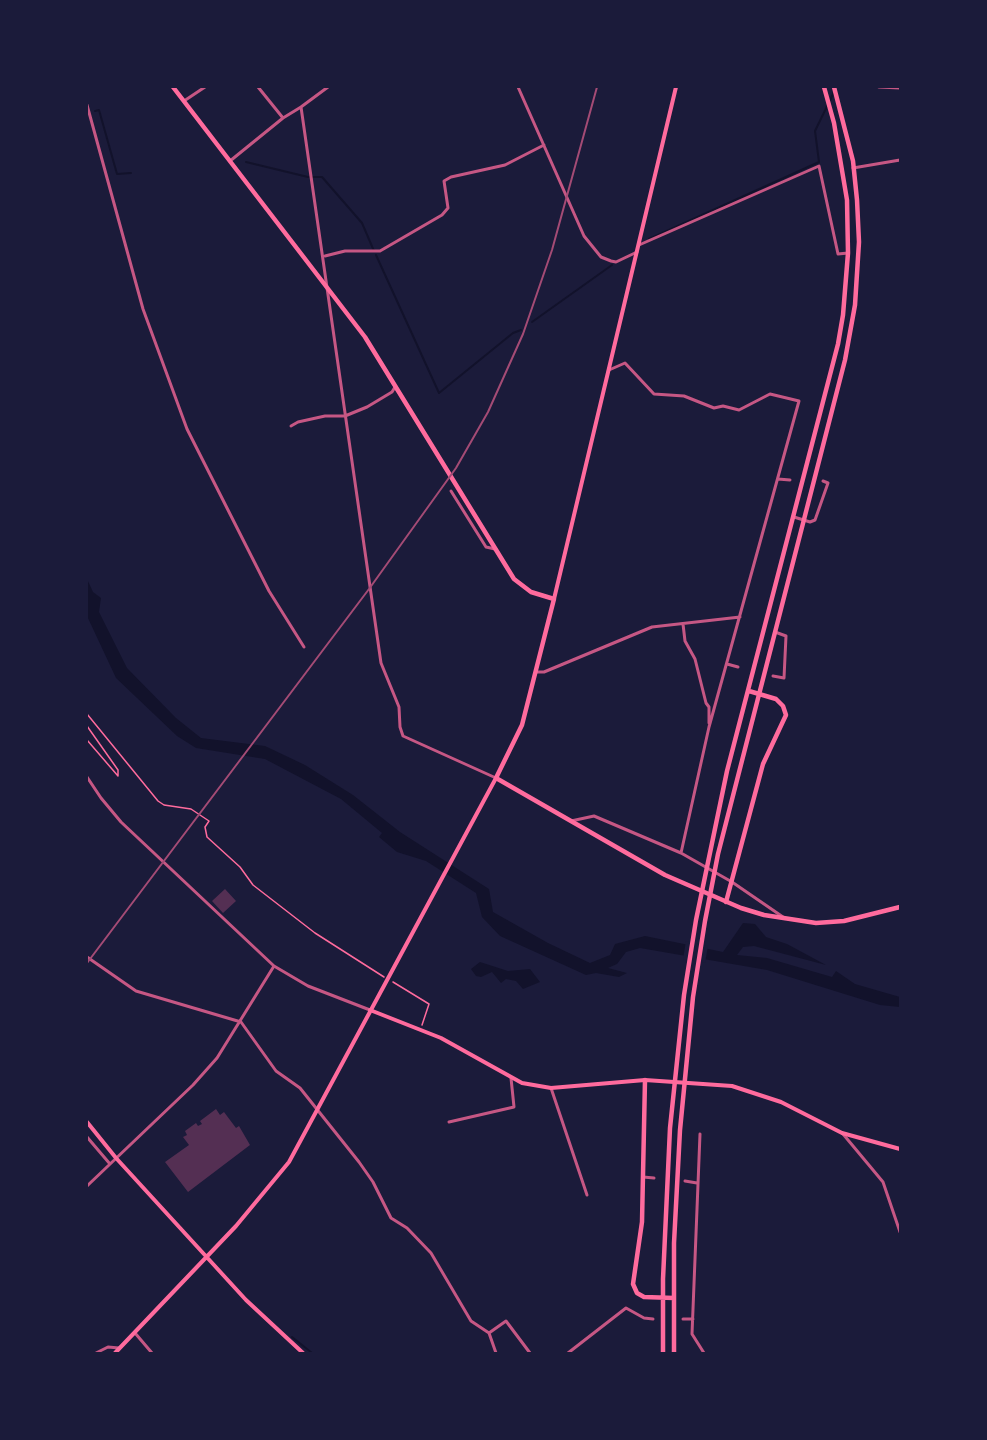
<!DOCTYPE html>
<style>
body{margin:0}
#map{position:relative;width:987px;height:1440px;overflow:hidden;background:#1b1b3a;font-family:"Times New Roman",serif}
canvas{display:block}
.frame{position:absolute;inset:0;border:88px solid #1b1b3a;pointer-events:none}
</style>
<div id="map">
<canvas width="987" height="1440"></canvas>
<div class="frame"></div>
</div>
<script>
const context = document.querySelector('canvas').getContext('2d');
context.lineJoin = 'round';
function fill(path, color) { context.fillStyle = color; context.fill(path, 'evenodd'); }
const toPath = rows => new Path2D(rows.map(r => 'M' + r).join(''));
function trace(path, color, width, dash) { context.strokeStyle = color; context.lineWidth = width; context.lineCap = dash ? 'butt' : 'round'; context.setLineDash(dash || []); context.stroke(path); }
const water = toPath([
 [87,579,93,592,101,598,99,612,127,668,176,718,201,738,265,746,305,765,353,795,400,832,489,889,493,912,548,943,590,963,610,955,615,944,645,936,723,952,743,923,755,924,766,937,787,944,826,965,754,946,743,947,737,955,767,958,832,977,836,971,855,984,900,997,900,1007,880,1005,767,970,640,948,626,952,617,964,608,968,627,973,619,977,596,973,586,975,500,936,482,917,476,893,426,861,397,852,379,837,382,833,341,799,265,759,196,748,177,736,116,678,87,616],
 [480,962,508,971,530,969,540,982,523,989,516,981,506,979,501,983,492,972,481,977,476,976,471,969]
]);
const pier = toPath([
 [686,941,708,946,705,963,683,959]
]);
const stream = toPath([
 [95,111,99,110,117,174,131,173],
 [246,162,308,177,322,177,362,223,374,251],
 [649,239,819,162,815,131,834,92],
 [376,255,439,393,513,333,521,330],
 [532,322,612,265],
 [292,1337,312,1353]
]);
const building = toPath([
 [225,889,236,901,223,913,212,901],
 [216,1109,220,1115,224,1112,236,1128,239,1126,250,1145,188,1192,165,1162,189,1145,183,1137,187,1135,185,1131,196,1123,198,1126,202,1124,200,1121]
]);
const path = toPath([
 [87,714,158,801,164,805,191,809,209,821,205,827,207,837,240,867,253,885,315,933,384,977],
 [87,726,118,770,118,776,87,740],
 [393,982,429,1004,422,1025]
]);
const minor = toPath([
 [258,87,283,118,301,107],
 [328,87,301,107,381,663,399,707,400,727,403,736,496,778],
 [518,87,584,236,601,257,611,261,616,262,637,252],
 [879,87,900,88],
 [184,101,205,87],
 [87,105,143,309,187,429,269,591,304,647],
 [230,161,283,118],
 [853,168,900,160],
 [639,245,819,166,838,254,848,253],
 [325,256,345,251,380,251,442,215,448,208,444,181,451,177,505,165,544,145],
 [609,370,625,363,654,394,684,396,714,408,723,406,739,410,770,394,799,401,709,727,681,853],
 [291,426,298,422,325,416,345,416,367,407,392,392,395,387],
 [778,479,790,480],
 [451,491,486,547,495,549],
 [794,517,810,522,815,520,828,483,823,481],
 [683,624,685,641,695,659,706,703,709,707,709,723],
 [727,664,738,667],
 [537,672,544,672,652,627,740,617],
 [773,676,784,678,786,636,775,632],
 [87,777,101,798,121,822,274,966,308,986,370,1010],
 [571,821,594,816,681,853,732,882,783,917],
 [87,957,136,991,241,1022,276,1071,300,1088,359,1162,373,1182,391,1218,407,1228,431,1253,471,1321,489,1333,496,1353],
 [551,1088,587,1195],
 [449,1122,514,1107,511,1078],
 [700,1134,692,1334,704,1353],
 [843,1134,883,1182,900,1232],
 [87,1137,110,1164],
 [643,1177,654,1178],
 [685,1181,697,1183],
 [87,1186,193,1085,217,1058,274,966],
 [683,1319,693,1319],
 [135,1333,152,1353],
 [489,1333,506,1321,530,1353],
 [96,1353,108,1347,119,1348],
 [568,1353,626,1308,644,1318,653,1319]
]);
const secondary = toPath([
 [554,599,676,87],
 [370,1010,441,1038,522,1083,551,1088,645,1080,732,1086,781,1102,842,1133,900,1149],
 [87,1122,116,1158,246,1300,303,1353],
 [115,1353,236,1226,289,1162,496,778]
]);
const primary = toPath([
 [173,87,365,337,514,579,531,592,554,599,522,725,496,778,665,875,741,908,764,915,816,923,844,921,900,907]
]);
const trunk = toPath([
 [726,902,763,764,786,715,783,706,776,699,749,691],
 [645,1080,642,1222,633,1284,637,1293,644,1297,674,1298],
 [663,1353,663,1279,670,1128,684,995,696,920,727,771,838,344,843,315,848,253,847,200,834,123,824,87],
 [674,1353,674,1243,680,1130,693,997,705,921,718,854,845,360,855,305,859,242,857,200,853,161,834,87]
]);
const rail = toPath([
 [87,963,369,589,456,468,488,412,523,334,552,250,597,87]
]);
fill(water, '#12122b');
fill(pier, '#1b1b3a');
trace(stream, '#12122b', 2);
fill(building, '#542f53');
trace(path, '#ff6b9d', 1.5);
trace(minor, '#c65784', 3);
trace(secondary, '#ff6b9d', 4);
trace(primary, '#ff6b9d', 4.5);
trace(trunk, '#ff6b9d', 4.5);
trace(rail, '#a44b75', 2);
</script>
